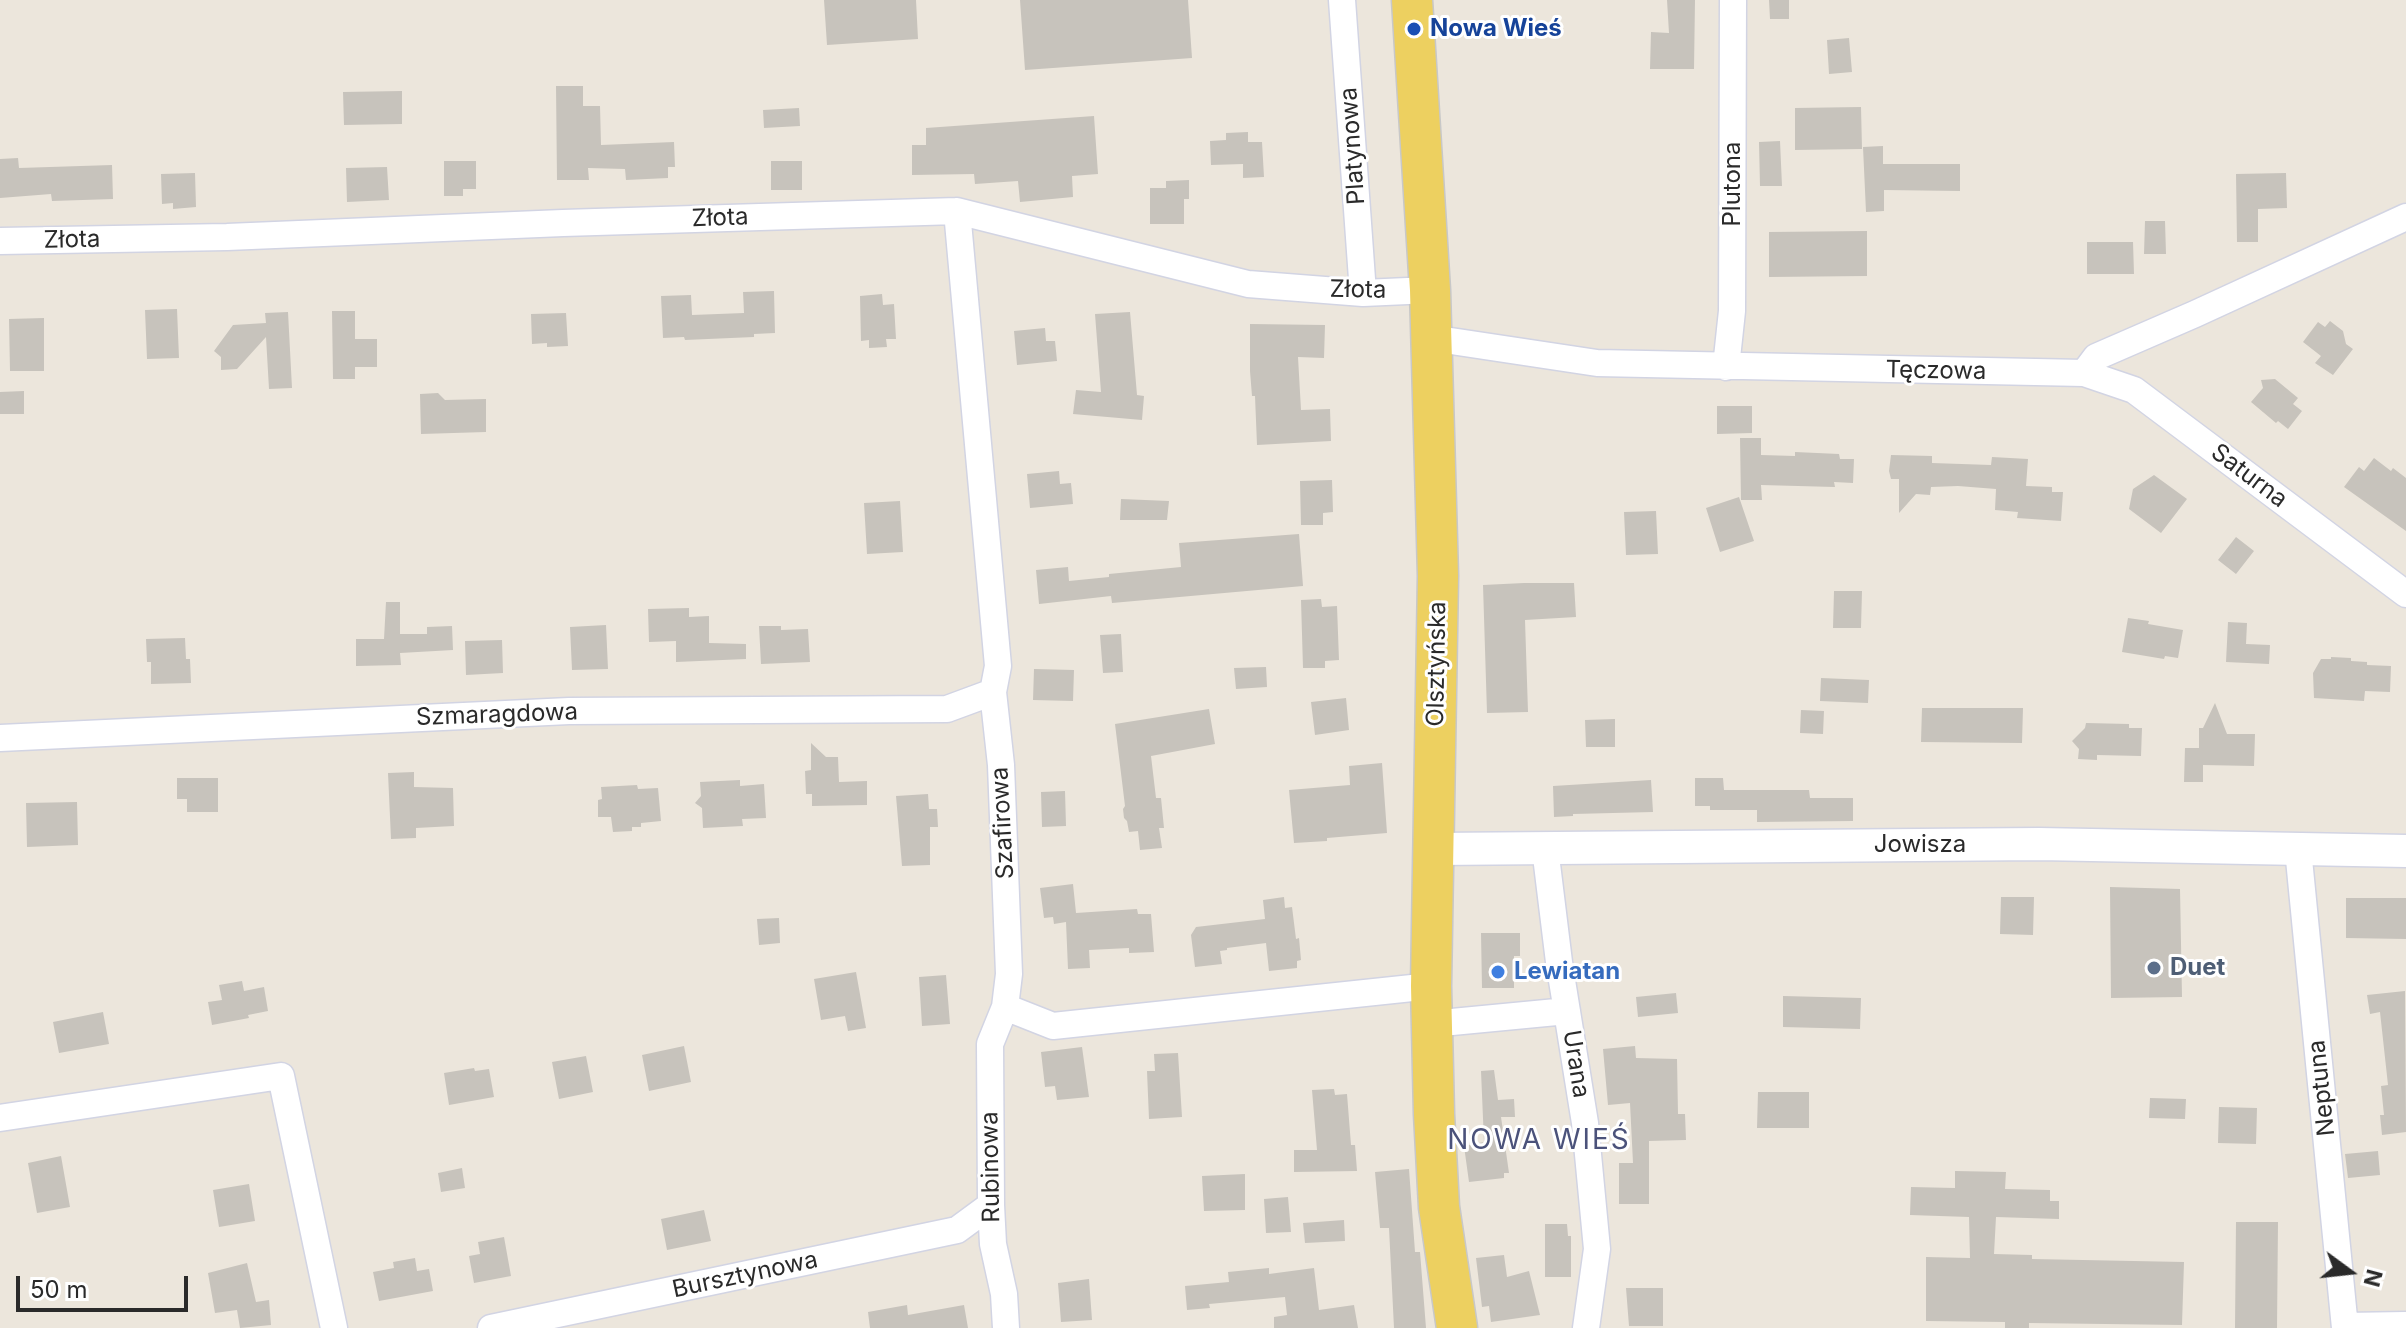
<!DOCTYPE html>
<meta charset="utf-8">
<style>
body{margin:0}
#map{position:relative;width:2406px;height:1328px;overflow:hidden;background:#ece6dc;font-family:Inter,sans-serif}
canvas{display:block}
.north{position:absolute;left:2310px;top:1232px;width:80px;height:80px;-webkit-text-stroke:6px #fff;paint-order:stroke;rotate:105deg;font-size:22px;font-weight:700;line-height:32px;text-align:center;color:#2a2a2a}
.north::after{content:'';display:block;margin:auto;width:28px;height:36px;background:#2a2a2a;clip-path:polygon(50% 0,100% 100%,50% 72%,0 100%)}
.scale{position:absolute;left:16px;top:1276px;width:172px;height:36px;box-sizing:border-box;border:4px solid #2a2a2a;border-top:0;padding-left:10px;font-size:24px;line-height:28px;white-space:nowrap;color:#2a2a2a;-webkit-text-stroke:6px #fff;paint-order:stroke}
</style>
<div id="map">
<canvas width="2406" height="1328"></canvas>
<div class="north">N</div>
<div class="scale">50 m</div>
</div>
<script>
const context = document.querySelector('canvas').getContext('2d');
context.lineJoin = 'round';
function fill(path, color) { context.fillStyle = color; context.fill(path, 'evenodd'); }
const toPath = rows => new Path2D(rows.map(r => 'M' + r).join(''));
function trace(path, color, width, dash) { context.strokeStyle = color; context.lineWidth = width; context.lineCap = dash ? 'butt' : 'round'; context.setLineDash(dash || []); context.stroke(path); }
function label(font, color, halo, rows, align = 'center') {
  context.font = font + ' Inter,sans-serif'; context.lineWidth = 6; context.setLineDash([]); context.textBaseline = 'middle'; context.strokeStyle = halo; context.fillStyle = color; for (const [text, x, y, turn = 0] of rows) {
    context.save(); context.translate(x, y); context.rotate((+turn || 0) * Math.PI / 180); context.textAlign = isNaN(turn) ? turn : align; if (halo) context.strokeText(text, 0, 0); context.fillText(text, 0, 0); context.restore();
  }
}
const building = toPath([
 [824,0,916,0,918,39,827,45],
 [1020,0,1188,0,1192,58,1025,70],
 [1667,0,1695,0,1694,69,1650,69,1651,32,1669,33],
 [1769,0,1789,0,1789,19,1770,19],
 [1849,38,1852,72,1829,74,1827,40],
 [556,86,583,86,583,106,600,106,601,145,674,142,675,167,668,167,668,178,626,180,625,169,588,168,589,180,557,180],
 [402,91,402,124,344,125,343,92],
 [1861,107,1862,149,1795,150,1795,108],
 [799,108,800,126,764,128,763,110],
 [1094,116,1098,174,1072,176,1073,197,1020,202,1018,181,975,184,974,174,912,175,912,145,926,145,926,128],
 [1248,132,1248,142,1262,142,1264,177,1243,178,1243,164,1211,165,1210,141,1226,140,1226,133],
 [1780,141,1782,186,1760,186,1759,142],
 [1883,146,1883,164,1960,164,1960,191,1884,190,1884,211,1866,212,1863,147],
 [18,158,19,168,112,165,113,199,52,201,51,194,0,198,0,159],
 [444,161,476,161,476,189,463,189,463,196,444,196],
 [771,161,802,161,802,190,771,190],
 [387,167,389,200,347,202,346,168],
 [195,173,196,207,173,209,173,203,162,204,161,174],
 [2286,173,2287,208,2258,209,2258,242,2237,242,2236,174],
 [1189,180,1189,199,1184,199,1184,224,1150,224,1150,188,1166,188,1166,181],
 [2145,221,2165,221,2166,254,2144,254],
 [1867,231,1867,276,1769,277,1769,232],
 [2087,242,2133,242,2134,274,2087,274],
 [774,291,775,333,754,334,754,337,685,340,684,337,663,338,661,296,691,295,692,315,744,313,743,292],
 [882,294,883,305,894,304,896,339,886,339,887,347,869,348,869,340,861,341,860,296],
 [177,309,179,358,147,359,145,310],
 [332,311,355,311,355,339,377,339,377,367,355,367,355,379,333,379],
 [288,312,292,388,269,389,266,337,237,369,221,370,221,357,214,351,233,325,266,323,265,313],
 [1130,312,1137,395,1144,396,1142,420,1073,414,1076,390,1101,392,1095,314],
 [566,313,568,346,547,347,547,343,532,344,531,314],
 [44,318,44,371,10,371,9,319],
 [2330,321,2343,331,2346,344,2353,349,2333,375,2315,363,2321,356,2303,342,2318,322,2325,327],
 [1250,324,1325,325,1324,358,1298,357,1301,410,1330,409,1331,441,1257,445,1255,396,1252,396,1250,371],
 [1045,328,1046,341,1055,341,1057,361,1017,365,1014,331],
 [2275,379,2298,398,2293,404,2302,411,2288,429,2278,421,2276,423,2251,402,2263,388,2261,380],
 [24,391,24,414,0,414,0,392],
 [438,393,445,400,486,399,486,432,421,434,420,394],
 [1717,406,1752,406,1752,433,1717,434],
 [1740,438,1761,438,1761,455,1795,456,1795,452,1839,454,1840,459,1854,459,1853,483,1834,482,1835,487,1761,485,1762,500,1741,500],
 [1891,455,1932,456,1932,463,1991,465,1992,457,2028,459,2026,486,2052,487,2052,492,2063,492,2061,521,2017,518,2018,512,1995,510,1996,489,1958,486,1931,487,1930,495,1916,494,1899,513,1899,479,1891,479,1889,471],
 [2374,458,2391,471,2393,468,2406,478,2406,531,2344,487,2359,467,2364,471],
 [1059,471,1060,484,1071,483,1073,504,1030,508,1027,474],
 [2154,475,2187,499,2161,533,2129,509,2133,489],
 [1332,480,1333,512,1323,513,1323,525,1301,525,1300,481],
 [1739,497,1754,541,1720,552,1706,508],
 [1121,499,1169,501,1167,520,1120,520],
 [900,501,903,552,867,554,864,503],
 [1656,511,1658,554,1626,555,1624,512],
 [1299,534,1303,586,1112,603,1111,596,1039,604,1036,570,1068,567,1069,581,1109,577,1109,574,1181,567,1179,543],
 [2236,537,2254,551,2236,574,2218,560],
 [1524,583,1574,583,1576,617,1525,620,1528,712,1487,713,1483,585],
 [1834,591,1862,591,1861,628,1833,628],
 [1321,599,1322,607,1337,606,1339,660,1325,661,1325,668,1303,668,1301,600],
 [386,602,400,602,400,634,427,634,427,627,452,626,453,650,400,653,401,665,356,666,356,639,384,639],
 [689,608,689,617,709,616,709,643,746,644,746,659,676,662,676,641,649,642,648,609],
 [2128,618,2149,621,2148,624,2183,630,2178,658,2165,656,2164,659,2122,652],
 [2228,622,2247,623,2246,644,2270,645,2269,664,2226,662],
 [606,625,608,669,572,670,570,627],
 [759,626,781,626,781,630,808,629,810,662,761,664],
 [1121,634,1123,672,1103,673,1100,635],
 [185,638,186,659,190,659,191,683,151,684,151,662,147,662,146,639],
 [502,640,503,673,466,675,465,641],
 [2331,657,2351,658,2351,661,2367,662,2367,665,2391,666,2390,692,2365,691,2364,701,2314,698,2313,673,2321,659,2331,659],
 [1266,667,1267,687,1236,689,1234,668],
 [1034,669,1074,670,1073,701,1033,700],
 [1821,678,1869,680,1868,703,1820,701],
 [1346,698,1349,730,1315,735,1311,702],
 [2215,703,2227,734,2255,734,2254,766,2203,765,2203,782,2184,782,2185,748,2199,748,2199,728,2203,728],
 [1922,708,2023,708,2022,743,1921,742],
 [1209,709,1215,744,1151,756,1156,798,1161,798,1164,828,1159,828,1162,848,1140,850,1138,831,1129,832,1127,821,1124,818,1123,809,1125,806,1115,724],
 [1801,710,1824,711,1823,734,1800,733],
 [1615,719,1615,747,1586,747,1585,720],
 [2086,723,2129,724,2129,728,2142,728,2141,756,2097,755,2097,760,2078,759,2079,749,2072,741,2085,728],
 [811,743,826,757,838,757,839,782,867,781,867,805,812,806,812,794,806,794,805,771,811,770],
 [1382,763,1387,833,1327,838,1327,841,1294,843,1289,790,1350,785,1349,766],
 [414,772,414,787,453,788,454,826,416,828,416,838,391,839,388,773],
 [177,778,218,778,218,812,187,812,187,799,177,799],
 [1695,778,1723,778,1724,790,1809,790,1810,798,1853,798,1853,821,1757,822,1757,810,1710,810,1710,806,1695,806],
 [740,780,740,786,764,784,766,818,742,819,743,826,703,828,702,808,695,803,701,796,700,782],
 [1651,780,1653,812,1573,814,1573,816,1554,817,1553,786],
 [637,785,638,789,658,788,661,821,641,823,641,827,632,827,632,831,613,832,611,817,598,817,598,800,602,799,601,787],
 [1065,791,1066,826,1042,827,1041,792],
 [928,794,929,809,937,809,938,827,930,827,930,865,902,866,896,796],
 [77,802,78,845,27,847,26,803],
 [1073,884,1076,913,1137,909,1138,914,1151,914,1154,952,1129,953,1129,948,1089,950,1090,968,1068,969,1066,922,1054,924,1053,917,1044,918,1040,888],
 [2110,887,2180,889,2182,997,2111,998],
 [1284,897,1285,908,1292,907,1296,939,1299,938,1301,960,1297,961,1297,968,1269,971,1266,943,1227,948,1227,950,1220,951,1222,964,1195,967,1191,935,1196,927,1265,919,1263,900],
 [2001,897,2034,897,2033,935,2000,934],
 [2346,898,2406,898,2406,939,2346,938],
 [779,918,780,943,759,945,757,919],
 [1481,933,1520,933,1520,956,1514,956,1514,988,1482,988],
 [856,972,866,1028,848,1031,845,1016,821,1020,814,979],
 [946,975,950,1024,922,1026,919,977],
 [242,981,244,991,264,987,268,1011,248,1015,249,1018,212,1025,208,1002,222,1000,219,985],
 [2405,991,2406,1132,2382,1135,2380,1115,2384,1115,2381,1086,2388,1085,2380,1012,2370,1014,2367,995],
 [1676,993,1678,1013,1638,1017,1636,997],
 [1783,996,1861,998,1860,1029,1783,1027],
 [103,1012,109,1044,59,1053,53,1022],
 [684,1046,691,1082,649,1091,642,1055],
 [1635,1046,1636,1058,1677,1059,1678,1114,1685,1114,1686,1140,1649,1141,1649,1204,1619,1204,1619,1163,1633,1163,1630,1103,1608,1105,1603,1049],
 [1082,1047,1089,1097,1057,1100,1055,1086,1045,1087,1041,1052],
 [1178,1053,1182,1117,1149,1119,1147,1071,1155,1071,1154,1054],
 [586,1056,593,1092,559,1099,552,1062],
 [474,1068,475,1071,489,1069,494,1097,449,1105,444,1073],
 [1494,1070,1498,1100,1514,1099,1515,1117,1501,1117,1509,1173,1504,1173,1504,1178,1469,1182,1464,1146,1484,1142,1481,1071],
 [1334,1089,1335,1095,1347,1094,1351,1145,1355,1145,1357,1171,1294,1172,1294,1150,1317,1150,1312,1090],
 [1758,1092,1809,1092,1809,1128,1757,1128],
 [2150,1098,2186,1099,2185,1119,2149,1118],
 [2219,1107,2257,1108,2256,1144,2218,1143],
 [2378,1151,2380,1175,2348,1178,2345,1154],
 [61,1156,70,1207,37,1213,28,1163],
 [462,1168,465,1188,441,1192,438,1173],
 [1409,1169,1415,1252,1420,1252,1426,1328,1394,1328,1389,1228,1380,1228,1375,1172],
 [1955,1171,2006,1172,2005,1189,2050,1190,2050,1201,2059,1201,2059,1219,1996,1217,1994,1254,2032,1255,2032,1259,2184,1262,2182,1325,2029,1323,2029,1328,2005,1328,2005,1322,1926,1321,1926,1257,1970,1258,1969,1217,1910,1215,1911,1187,1955,1188],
 [1245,1174,1245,1210,1204,1211,1202,1176],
 [249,1184,255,1221,219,1227,213,1190],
 [1288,1197,1291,1232,1266,1233,1264,1199],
 [704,1210,711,1241,667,1250,661,1219],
 [1344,1220,1345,1241,1305,1243,1303,1223],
 [2236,1222,2278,1222,2277,1328,2235,1328],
 [1545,1224,1567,1224,1568,1236,1571,1236,1571,1277,1545,1277],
 [504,1237,511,1276,474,1283,469,1256,480,1254,478,1242],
 [1504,1255,1507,1277,1529,1271,1540,1315,1491,1322,1489,1306,1482,1307,1476,1258],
 [415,1258,417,1271,429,1269,433,1291,379,1301,373,1272,394,1268,393,1262],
 [247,1263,256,1302,269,1300,271,1325,240,1328,237,1310,215,1313,208,1273],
 [1269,1268,1269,1274,1314,1268,1319,1310,1354,1305,1358,1328,1274,1328,1274,1317,1287,1315,1285,1297,1209,1304,1210,1308,1187,1310,1185,1286,1229,1282,1228,1272],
 [1089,1279,1092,1320,1061,1322,1058,1283],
 [1626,1288,1663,1288,1663,1326,1629,1326],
 [907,1305,908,1315,964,1305,968,1328,870,1328,868,1312]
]);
const minor = toPath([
 [1342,0,1363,293],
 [957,211,998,666,993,692,1001,765,1009,974,1005,1007,990,1044,991,1205,993,1244,1004,1294,1006,1328],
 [0,241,227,237,563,223,957,211,1248,284,1363,293,1430,290],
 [1431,338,1597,363,2084,373,2134,390,2406,594],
 [1726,367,1732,311,1733,0],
 [2084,373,2096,357,2195,314,2406,217],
 [0,738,569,711,947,709,993,692],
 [1545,848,1559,962,1585,1123,1597,1249,1586,1328],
 [2298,849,2345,1328],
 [1005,1007,1053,1026,1431,986],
 [1431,1024,1567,1011],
 [0,1118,281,1076,334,1328],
 [2345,1326,2406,1325],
 [491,1328,957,1230,991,1205]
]);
const tertiary = toPath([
 [1435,849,2039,844,2406,851]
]);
const primary = toPath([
 [1412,0,1430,290,1438,576,1431,986,1434,1114,1439,1207,1457,1328]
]);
const markers = [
 [1414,29,8,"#1a4fb4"],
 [2154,968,8,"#5c6f8a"],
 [1498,972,8,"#3f7fe0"]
];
const transitNames = [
 ["Nowa Wieś",1430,29]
];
const streetNames = [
 ["Platynowa",1353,146,-94],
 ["Plutona",1733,184,-90],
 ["Złota",720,218,-2],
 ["Złota",72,240,-1],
 ["Złota",1358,290,1],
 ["Tęczowa",1936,371,1],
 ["Saturna",2249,476,37],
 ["Olsztyńska",1437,664,-89],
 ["Szmaragdowa",497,715,-2],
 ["Szafirowa",1003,823,-93],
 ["Jowisza",1920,845],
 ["Urana",1576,1064,81],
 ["Neptuna",2322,1088,-96],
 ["Rubinowa",991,1167,-91],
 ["Bursztynowa",745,1275,-12]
];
const serviceNames = [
 ["Duet",2170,968]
];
const shopNames = [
 ["Lewiatan",1514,972]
];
const quarterNames = [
 ["NOWA WIEŚ",1539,1141]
];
fill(building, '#c7c3bc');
trace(minor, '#d2d4e3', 29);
trace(tertiary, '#d2d4e3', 35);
trace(primary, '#c8c8c8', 43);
trace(minor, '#fff', 26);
trace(tertiary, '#fff', 32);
trace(primary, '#edd060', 40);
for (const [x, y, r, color] of markers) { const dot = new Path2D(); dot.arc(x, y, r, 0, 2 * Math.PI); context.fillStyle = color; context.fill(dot); trace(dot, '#fff', 3); }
label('bold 24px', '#164399', '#fff', transitNames, 'left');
label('24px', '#2a2a2a', '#fff', streetNames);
label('bold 24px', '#4e5e75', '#fff', serviceNames, 'left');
label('bold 24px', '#366cbe', '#fff', shopNames, 'left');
context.letterSpacing = '2px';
label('28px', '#4b527a', '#fff', quarterNames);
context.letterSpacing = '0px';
</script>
